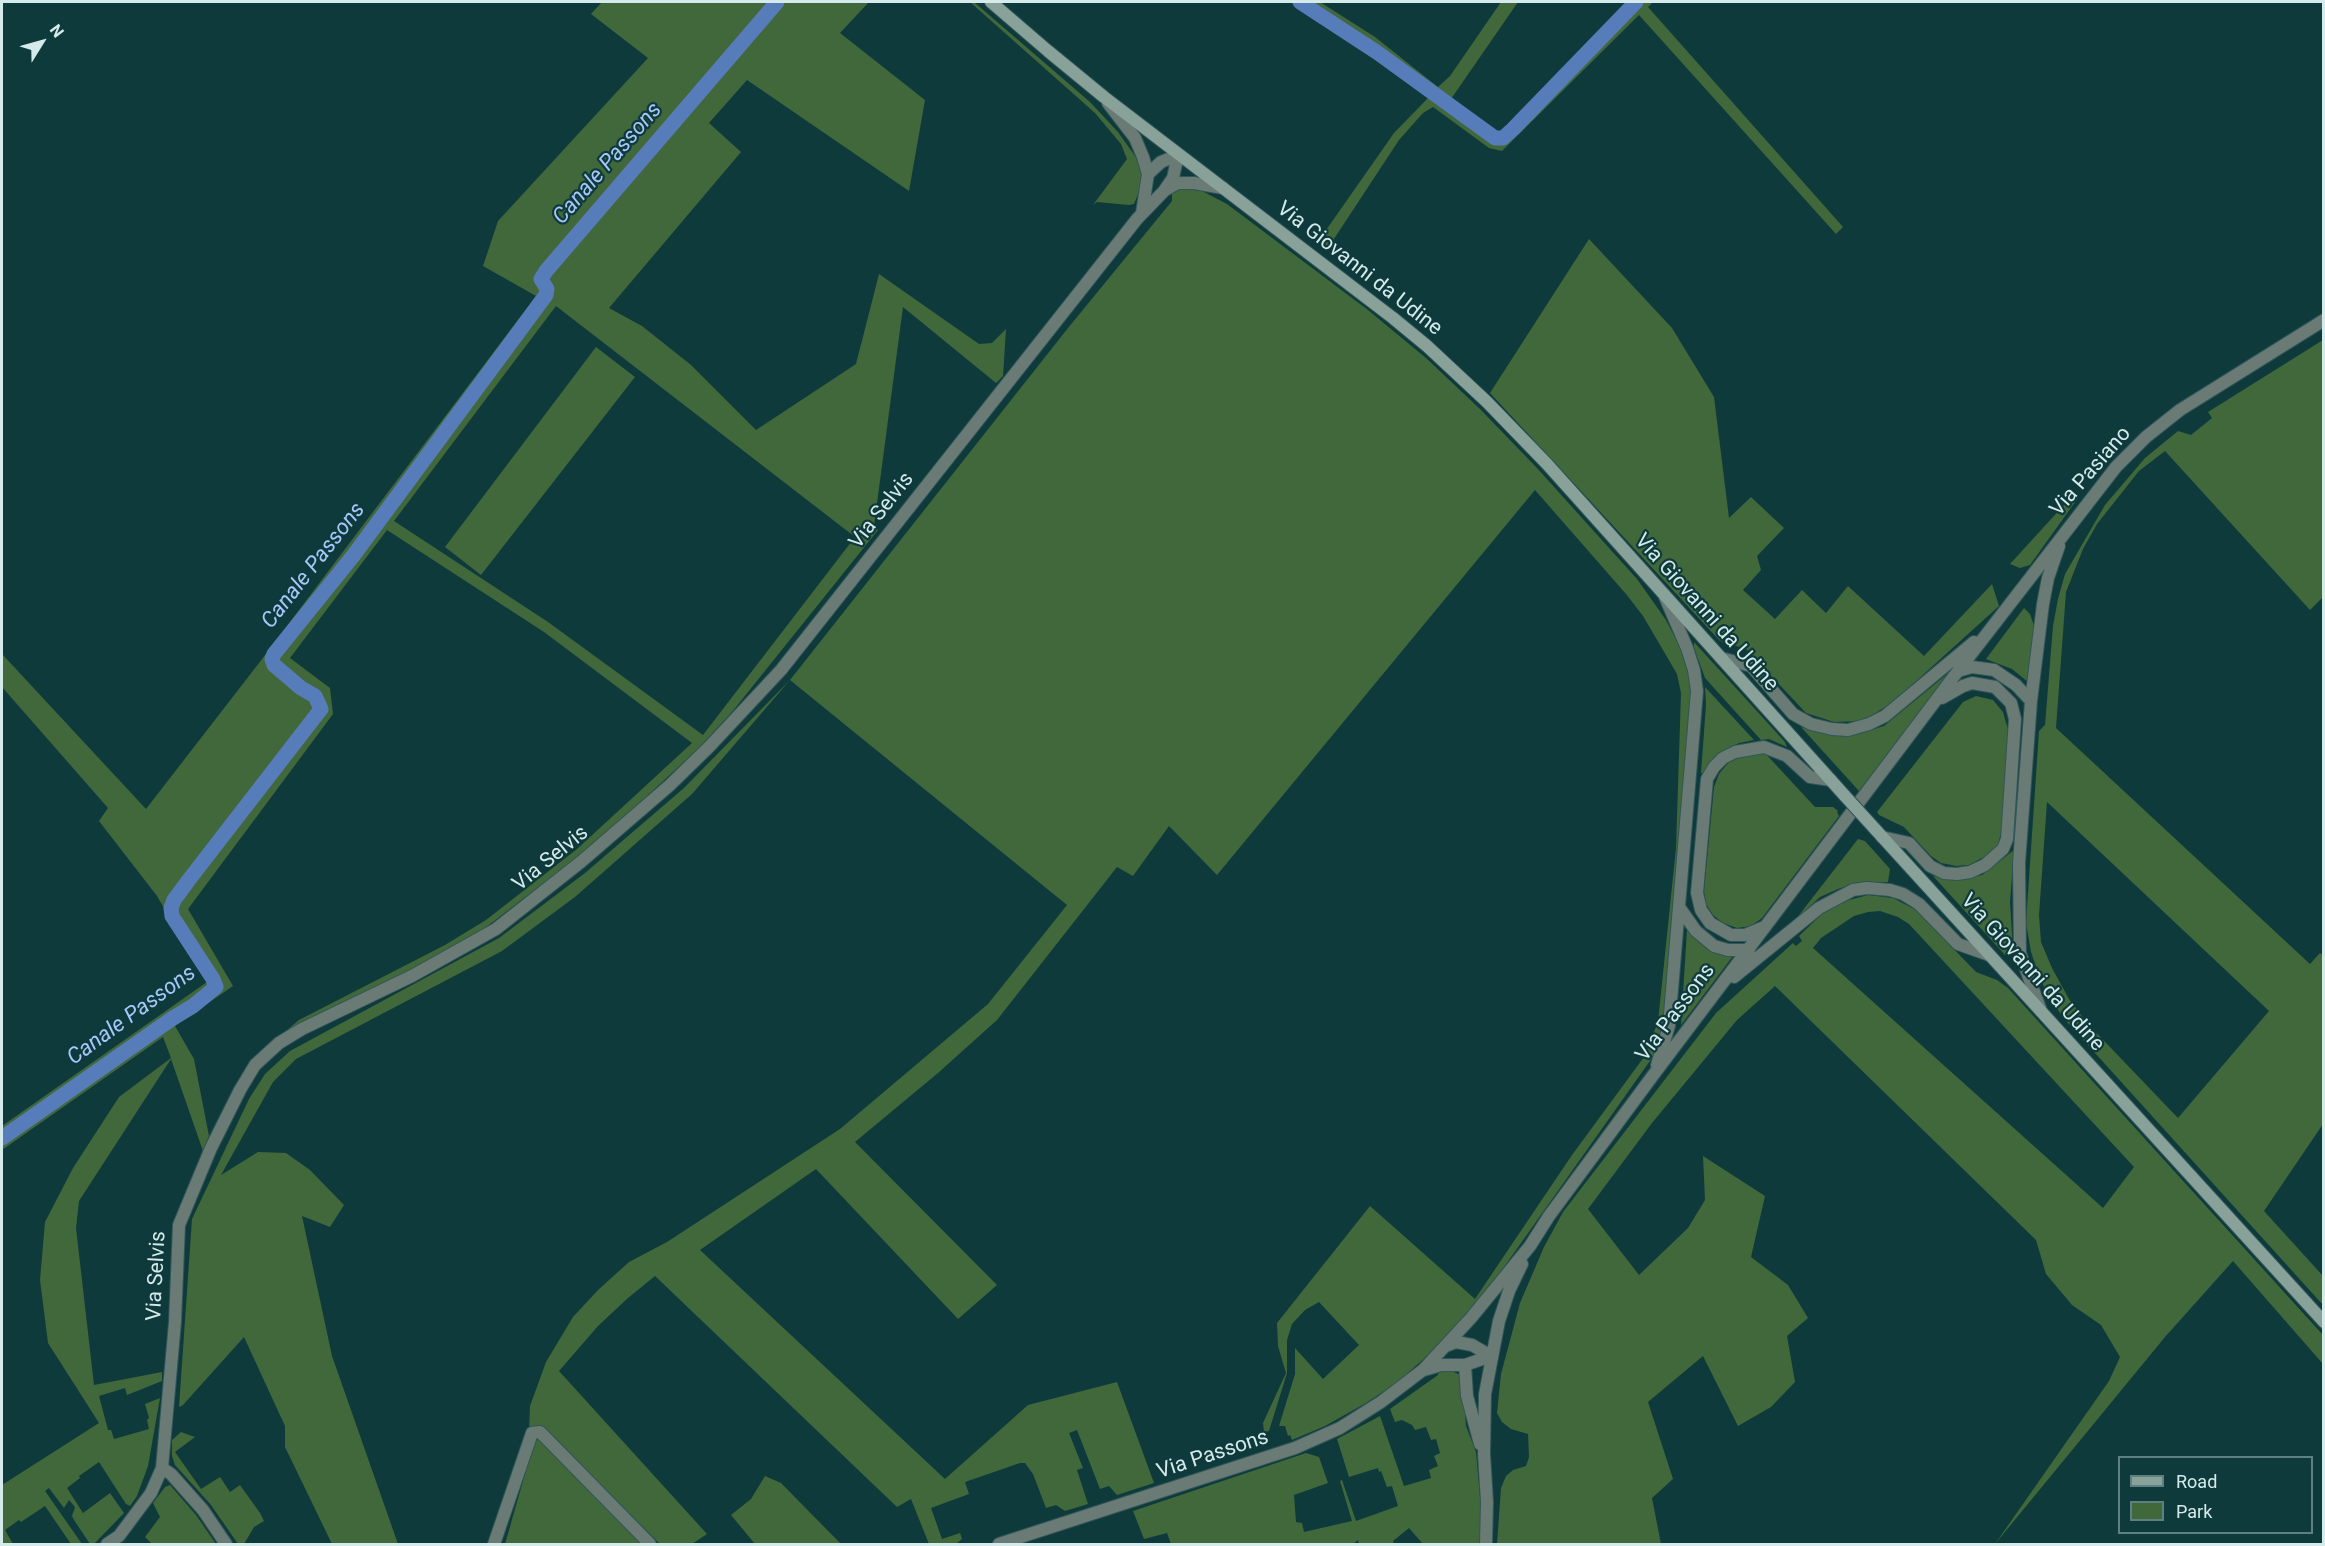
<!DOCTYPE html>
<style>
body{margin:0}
#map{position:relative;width:2325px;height:1546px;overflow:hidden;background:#0f3a3c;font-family:Roboto,sans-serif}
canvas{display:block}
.frame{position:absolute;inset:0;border:3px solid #d4eaeb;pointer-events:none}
.legend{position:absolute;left:2118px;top:1456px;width:195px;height:78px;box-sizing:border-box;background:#0f3a3c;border:2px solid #5e8082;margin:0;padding:8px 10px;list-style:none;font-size:18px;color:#d4eaeb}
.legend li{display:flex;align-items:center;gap:12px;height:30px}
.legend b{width:30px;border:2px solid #5e8082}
.north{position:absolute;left:12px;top:12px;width:60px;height:60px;-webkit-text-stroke:4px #0f3a3c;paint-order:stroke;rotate:53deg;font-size:16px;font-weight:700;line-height:24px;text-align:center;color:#d4eaeb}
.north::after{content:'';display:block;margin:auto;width:21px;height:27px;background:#d4eaeb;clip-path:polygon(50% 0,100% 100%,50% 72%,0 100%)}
</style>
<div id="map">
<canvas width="2325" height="1546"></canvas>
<div class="frame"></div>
<ul class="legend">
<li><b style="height:8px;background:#89a299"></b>Road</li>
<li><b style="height:16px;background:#40683b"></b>Park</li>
</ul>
<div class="north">N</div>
</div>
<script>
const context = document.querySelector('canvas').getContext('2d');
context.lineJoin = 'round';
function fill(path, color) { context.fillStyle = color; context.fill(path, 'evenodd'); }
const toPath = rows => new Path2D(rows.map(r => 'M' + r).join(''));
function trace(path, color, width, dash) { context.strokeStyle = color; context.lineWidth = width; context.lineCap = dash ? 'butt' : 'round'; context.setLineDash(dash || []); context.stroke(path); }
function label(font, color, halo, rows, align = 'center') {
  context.font = font + ' Roboto,sans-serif'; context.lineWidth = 4.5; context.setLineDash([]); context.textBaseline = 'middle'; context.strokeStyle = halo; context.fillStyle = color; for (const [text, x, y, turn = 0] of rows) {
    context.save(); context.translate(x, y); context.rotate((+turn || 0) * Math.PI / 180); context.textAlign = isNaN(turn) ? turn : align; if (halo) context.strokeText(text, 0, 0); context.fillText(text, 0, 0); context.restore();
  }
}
const green = toPath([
 [602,2,869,2,840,33,925,100,909,191,747,80,709,123,741,152,609,308,642,326,691,365,756,430,856,364,879,274,979,344,992,343,1006,329,1003,376,996,383,903,307,874,526,878,530,732,712,699,748,621,820,579,856,485,928,429,961,274,1041,299,1020,445,945,486,920,577,849,692,743,544,632,387,530,290,658,330,688,333,714,188,909,233,986,175,1026,194,1059,209,1136,203,1151,171,1059,79,1201,76,1228,94,1385,162,1372,162,1381,127,1395,125,1388,99,1396,108,1430,111,1430,114,1439,149,1429,147,1420,149,1418,145,1404,160,1398,148,1466,137,1496,130,1506,126,1504,99,1462,79,1476,80,1478,67,1488,83,1513,110,1493,124,1513,94,1544,90,1544,74,1520,72,1516,75,1507,69,1500,64,1508,49,1488,45,1491,82,1544,71,1544,45,1506,21,1522,19,1520,5,1530,13,1544,2,1544,2,1485,99,1423,48,1343,40,1280,45,1222,73,1168,119,1097,171,1058,163,1037,2,1150,2,1126,207,982,157,896,99,821,108,808,2,687,2,654,146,809,259,663,536,296,483,266,498,221,648,58,591,14],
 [556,306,855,537,703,735,548,622,394,521],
 [970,2,974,2,1090,102,1118,132,1140,163,1142,175,1139,192,1134,204,1129,205,1097,202,1093,205,1127,159,1121,144,1095,113],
 [1293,2,1320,2,1375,37,1438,87,1450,76,1501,2,1518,2,1451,99,1493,130,1503,132,1628,2,1653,2,1648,7,1843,227,1836,234,1639,15,1502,151,1489,148,1433,107,1423,113,1399,140,1328,248,1317,243,1394,133,1428,98,1344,37,1306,13],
 [1186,189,1202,191,1227,204,1368,310,1426,358,1480,409,1537,468,1637,579,1666,620,1679,645,1688,669,1691,691,1664,1025,1652,1058,1492,1284,1449,1336,1398,1382,1366,1403,1325,1426,1292,1440,1290,1435,1288,1436,1285,1426,1279,1426,1295,1374,1295,1348,1323,1379,1359,1345,1319,1302,1305,1310,1292,1324,1287,1340,1287,1373,1269,1431,1264,1432,1263,1423,1286,1373,1278,1346,1277,1323,1370,1206,1475,1299,1572,1155,1644,1057,1658,1022,1676,848,1681,693,1677,674,1643,616,1626,594,1535,490,1217,875,1169,826,1133,876,1117,867,997,1020,938,1073,855,1142,997,1285,958,1319,816,1169,700,1250,945,1479,1028,1405,1117,1382,1154,1483,1117,1495,1109,1486,1100,1489,1077,1430,1069,1433,1083,1468,1077,1470,1088,1504,1065,1511,1056,1505,1046,1508,1033,1474,1025,1463,1020,1463,965,1482,969,1494,931,1508,942,1539,960,1533,962,1539,956,1544,929,1544,911,1499,897,1507,655,1276,628,1298,598,1326,559,1371,707,1534,692,1544,660,1544,544,1429,529,1432,530,1406,546,1362,573,1317,598,1290,629,1262,667,1242,840,1129,988,1004,1067,905,790,680,692,794,575,897,502,951,296,1059,273,1082,221,1175,258,1152,286,1153,310,1170,344,1205,330,1227,302,1216,332,1356,398,1544,332,1544,285,1447,285,1426,244,1337,183,1405,179,1407,192,1219,249,1099,265,1074,290,1051,499,938,585,873,684,788,790,680,1068,328,1172,201,1172,191],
 [1589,239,1672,328,1714,397,1729,518,1751,497,1784,528,1757,556,1761,570,1743,590,1775,619,1802,590,1826,613,1848,586,1924,656,1992,584,1999,606,1893,702,1863,721,1834,722,1806,713,1746,649,1720,641,1490,393],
 [2323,340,2323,597,2310,610,2165,451,2139,471,2097,524,2083,549,2066,592,2056,728,2310,964,2320,953,2323,955,2323,1124,2264,1211,2323,1276,2323,1305,2067,1022,2049,998,2040,978,2031,952,2026,923,2039,731,2045,725,2053,626,2058,599,2065,574,2105,505,2145,458,2178,431,2191,435,2212,418,2208,412],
 [2047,802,2269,1011,2178,1118,2087,1023,2069,999,2052,968,2041,942,2039,915],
 [596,347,635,377,481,575,445,547],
 [2074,494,2078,498,2030,565,2020,568,2010,564],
 [2024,608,2030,614,2034,626,2028,682,2012,669,1986,659],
 [1694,642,1785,742,1787,747,1769,739,1761,740,1705,678,1694,648],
 [1951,671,1859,791,1801,727,1821,733,1854,735,1884,726],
 [1705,687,1754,740,1739,743,1723,751,1704,774,1701,773,1706,705],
 [1976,696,1993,700,2003,712,2008,730,2002,830,1997,847,1986,856,1969,865,1956,866,1941,863,1931,856,1904,827,1879,815,1877,812,1963,702],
 [1765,753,1815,807,1833,807,1838,811,1837,812,1839,816,1762,918,1751,926,1737,928,1723,923,1713,915,1706,904,1704,891,1714,787,1719,774,1728,763,1741,756],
 [1858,839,1865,841,1890,869,1888,882,1859,882,1838,889,1820,897,1796,919],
 [2014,850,2010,902,2013,951,2005,955,1933,876,1957,880,1982,875],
 [1868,895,1893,898,1916,910,1976,972,1997,980,2008,988,2323,1335,2323,1364,2233,1261,2165,1337,1995,1544,2109,1381,2120,1357,2101,1325,2072,1305,2046,1274,2036,1240,1775,986,1737,1020,1652,1123,1588,1209,1639,1275,1688,1228,1705,1200,1703,1156,1765,1196,1751,1257,1788,1285,1808,1318,1787,1336,1795,1382,1771,1407,1738,1426,1703,1356,1648,1402,1673,1479,1652,1498,1661,1544,1497,1544,1501,1488,1506,1476,1513,1470,1526,1466,1529,1457,1528,1434,1511,1429,1502,1422,1497,1413,1501,1374,1520,1303,1544,1247,1563,1212,1716,1013,1793,943,1796,946,1802,941,1799,936,1823,913,1838,903],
 [1880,911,1898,917,1909,924,2134,1167,2103,1208,1813,948,1821,938,1854,916,1868,912],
 [1687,930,1700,943,1714,952,1733,956,1681,1025],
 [1439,1371,1452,1371,1460,1375,1463,1382,1466,1426,1476,1452,1483,1530,1481,1544,1423,1544,1409,1528,1393,1541,1394,1544,1359,1544,1358,1540,1353,1544,1171,1544,1167,1533,1144,1539,1133,1511,1306,1453,1319,1457,1328,1483,1294,1495,1296,1522,1302,1523,1304,1532,1352,1521,1340,1481,1342,1480,1356,1521,1398,1506,1392,1486,1387,1487,1381,1471,1379,1472,1378,1468,1349,1477,1337,1439,1380,1416,1404,1486,1431,1478,1429,1470,1438,1466,1434,1456,1440,1453,1436,1439,1431,1440,1426,1427,1415,1430,1412,1425,1402,1420,1395,1422,1390,1409,1438,1375],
 [181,1432,195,1437,175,1452,201,1489,220,1477,230,1492,240,1485,260,1513,264,1521,254,1527,244,1544,238,1544,211,1505,175,1465,172,1456,172,1440],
 [535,1439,542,1441,642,1544,505,1544],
 [765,1476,781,1483,841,1544,755,1544,731,1515,751,1499],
 [170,1485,196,1515,216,1544,152,1544,145,1537,160,1517,153,1503,165,1487]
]);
const canal = toPath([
 [1300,2,1378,53,1495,138,1503,138,1513,129,1636,2],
 [2,1138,173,1018,193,1006,216,987,213,979,172,916,171,908,174,900,188,881,321,709,315,696,301,688,274,665,272,659,274,654,353,556,546,295,547,289,541,279,546,271,777,2]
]);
const minor = toPath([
 [1108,103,1135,138,1143,157,1148,174,1142,213],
 [1148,174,1161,162,1178,155],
 [1165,190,1178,183,1194,183,1223,188],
 [162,1468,171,1474,203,1510,226,1544],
 [107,1544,119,1536,151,1493,162,1468,175,1322,179,1225,211,1148,240,1090,255,1065,279,1043,302,1029,412,976,496,929,582,861,670,785,709,747,781,670,1137,219,1164,191,1173,178,1178,155],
 [494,1544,532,1433,540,1432,650,1544]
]);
const tertiary = toPath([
 [1721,658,1751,666,1793,714,1811,724,1832,729,1848,730,1869,724,1885,716,1974,642],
 [1958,671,1972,667,1994,670,2016,685,2031,701],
 [1882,837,1909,843,1930,866,1944,873,1957,874,1970,872,1985,865,2003,849,2007,839,2015,719,2011,703,1995,687,1972,683,1963,686,1942,698],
 [1679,907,1696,931,1714,946,1728,950,1749,950],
 [1764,927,1745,935,1731,935,1710,923,1701,910,1697,893,1707,779,1714,767,1723,758,1735,752,1764,747,1787,756,1810,777,1831,780],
 [1734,977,1819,908,1853,890,1867,888,1890,890,1903,894,1919,904,1958,944,1989,955],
 [2041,1011,2020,953,2019,863,2031,701,2043,604,2048,578,2059,546],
 [1657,1065,1669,1026,1697,691,1694,670,1687,648,1665,597],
 [1446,1346,1456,1342,1472,1345,1491,1356],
 [1465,1365,1467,1396,1480,1444],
 [1424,1370,1441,1365,1465,1365,1491,1356],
 [999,1544,1295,1448,1340,1428,1381,1402,1423,1370,1471,1318,1530,1246,1549,1216,1654,1074,1958,671,2116,467,2146,437,2180,410,2324,320],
 [1486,1544,1487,1502,1484,1454,1485,1394,1499,1321,1509,1291,1522,1264]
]);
const secondary = toPath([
 [991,2,1048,51,1104,97,1393,318,1427,346,1487,402,1547,464,1845,796],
 [1875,829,2324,1322]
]);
const secondaryBridge = toPath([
 [1845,796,1875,829]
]);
const streetNames = [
 ["Via Giovanni da Udine",1359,269,38],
 ["Via Pasiano",2091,472,-49],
 ["Via Selvis",882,511,-52],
 ["Via Giovanni da Udine",1706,613,48],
 ["Via Selvis",551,859,-39],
 ["Via Giovanni da Udine",2032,973,48],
 ["Via Passons",1676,1013,-53],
 ["Via Selvis",157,1276,-87],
 ["Via Passons",1213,1455,-18]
];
const waterNames = [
 ["Canale Passons",608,164,-49],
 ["Canale Passons",314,566,-52],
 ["Canale Passons",132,1016,-36]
];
fill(green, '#40683b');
trace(canal, '#577cba', 15);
trace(minor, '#2f5658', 14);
trace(tertiary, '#2f5658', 14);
trace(secondary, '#2f5658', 14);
trace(minor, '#6a7a74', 12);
trace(tertiary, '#6a7a74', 12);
trace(secondary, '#89a299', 12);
trace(secondaryBridge, '#2f5658', 14, []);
trace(secondaryBridge, '#89a299', 12);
label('21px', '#d4eaeb', '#0f3a3c', streetNames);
label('italic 22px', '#a8c7fb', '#0f3a3c', waterNames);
</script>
